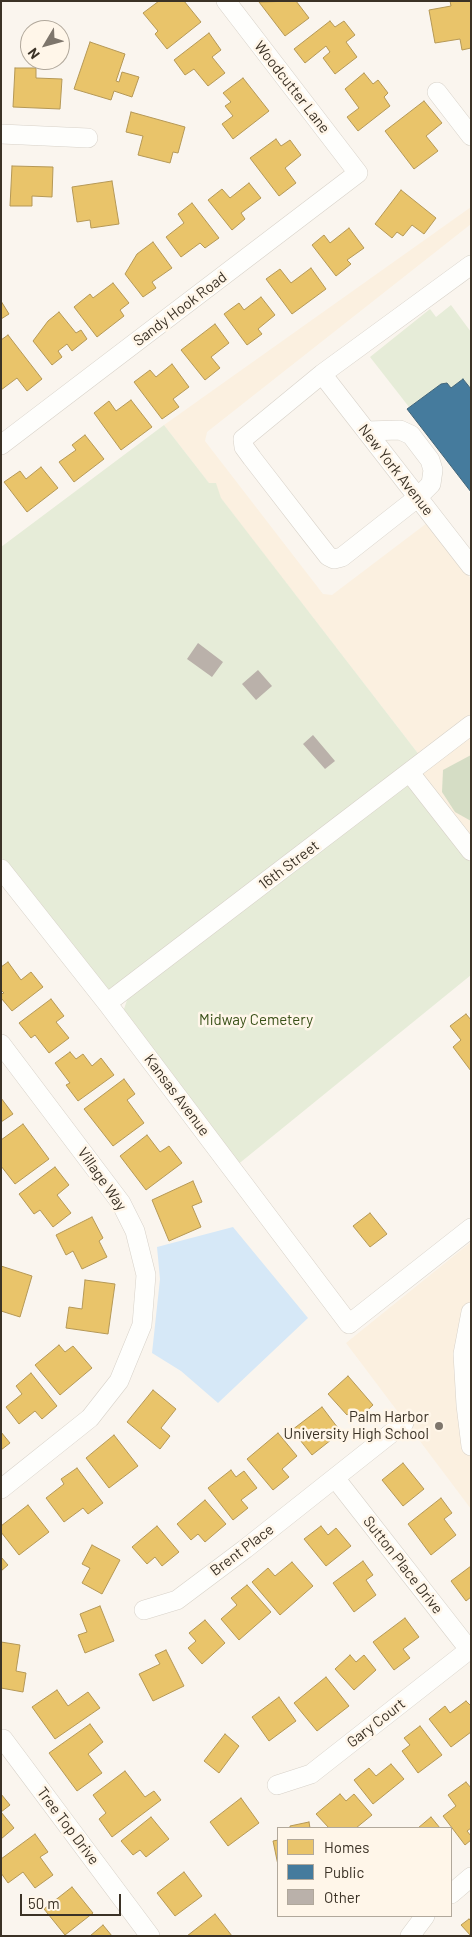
<!DOCTYPE html>
<style>
body{margin:0}
#map{position:relative;width:472px;height:1937px;overflow:hidden;background:#faf5ee;font-family:Barlow,sans-serif}
canvas{display:block}
.frame{position:absolute;inset:0;border:2px solid #3b3226;pointer-events:none}
.legend{position:absolute;left:277px;top:1827px;width:175px;height:90px;box-sizing:border-box;background:#fff6e9;border:1px solid #b1a89b;margin:0;padding:6px 9px;list-style:none;font-size:15px;color:#3b3226}
.legend li{display:flex;align-items:center;gap:10px;height:25px}
.legend b{width:25px;border:1px solid #b1a89b}
.north{position:absolute;left:20px;top:20px;width:50px;height:50px;box-sizing:border-box;background:#fff6e9;border:1px solid #b1a89b;border-radius:50%;rotate:233deg;font-size:14px;font-weight:700;line-height:20px;text-align:center;color:#3b3226}
.north::after{content:'';display:block;margin:auto;width:18px;height:22px;background:#7e766c;clip-path:polygon(50% 0,100% 100%,50% 72%,0 100%)}
.scale{position:absolute;left:20px;top:1894px;width:101px;height:22px;box-sizing:border-box;border:2px solid #3b3226;border-top:0;padding-left:6px;font-size:15px;line-height:18px;white-space:nowrap;color:#3b3226;-webkit-text-stroke:4px #fff6e9;paint-order:stroke}
</style>
<div id="map">
<canvas width="472" height="1937"></canvas>
<div class="frame"></div>
<ul class="legend">
<li><b style="height:14px;background:#e9c46a"></b>Homes</li>
<li><b style="height:14px;background:#457b9d"></b>Public</li>
<li><b style="height:14px;background:#bab1aa"></b>Other</li>
</ul>
<div class="north">N</div>
<div class="scale">50 m</div>
</div>
<script>
const context = document.querySelector('canvas').getContext('2d');
context.lineJoin = 'round';
function fill(path, color) { context.fillStyle = color; context.fill(path, 'evenodd'); }
const toPath = rows => new Path2D(rows.map(r => 'M' + r).join(''));
function trace(path, color, width, dash) { context.strokeStyle = color; context.lineWidth = width; context.lineCap = dash ? 'butt' : 'round'; context.setLineDash(dash || []); context.stroke(path); }
function label(font, color, halo, rows, align = 'center') {
  context.font = font + ' Barlow,sans-serif'; context.lineWidth = 5; context.setLineDash([]); context.textBaseline = 'middle'; context.strokeStyle = halo; context.fillStyle = color; for (const [text, x, y, turn = 0] of rows) {
    context.save(); context.translate(x, y); context.rotate((+turn || 0) * Math.PI / 180); context.textAlign = isNaN(turn) ? turn : align; if (halo) context.strokeText(text, 0, 0); context.fillText(text, 0, 0); context.restore();
  }
}
const built = toPath([
 [471,207,471,224,207,432,205,441,323,594,332,595,427,523,471,579,471,716,420,756,164,425],
 [471,731,471,842,416,773],
 [471,1242,471,1509,346,1343]
]);
const green = toPath([
 [451,305,471,332,471,389,463,379,451,388,447,383,441,384,409,407,370,357,430,309,436,317],
 [164,425,209,483,216,483,221,498,420,756,109,993,1,857,1,547],
 [413,777,471,851,471,975,236,1166,122,1015,130,991]
]);
const forest = toPath([
 [471,755,471,821,455,812,442,792,443,770]
]);
const water = toPath([
 [233,1227,308,1318,218,1403,181,1371,152,1353,160,1279,157,1247]
]);
const homes = toPath([
 [159,1,184,1,201,22,167,49,155,34,158,31,143,13,159,1],
 [296,1,309,18,285,36,259,2,296,1],
 [450,1,471,1,471,48,462,50,460,39,435,43,429,10,451,6,450,1],
 [330,21,335,27,344,21,355,35,346,42,357,57,335,74,323,58,330,52,326,46,305,63,294,49,330,21],
 [209,33,221,50,212,57,225,73,208,86,194,69,185,75,174,60,209,33],
 [90,42,125,54,116,81,119,82,122,72,139,77,132,97,114,91,111,100,74,89,90,42],
 [15,68,36,68,36,78,62,79,60,109,13,107,15,68],
 [364,73,373,84,378,80,388,93,384,97,390,106,358,131,347,117,359,108,345,89,364,73],
 [243,78,269,111,233,139,222,124,233,116,225,106,231,102,223,93,243,78],
 [424,101,442,123,426,136,438,151,414,169,385,131,424,101],
 [131,112,185,127,178,153,173,152,170,163,138,155,143,136,126,132,131,112],
 [276,139,281,146,290,140,301,155,285,168,296,183,279,196,250,158,276,139],
 [12,166,53,167,52,197,32,196,32,206,10,206,12,166],
 [112,181,119,224,91,228,90,220,77,222,72,187,112,181],
 [249,183,261,198,241,213,245,219,232,230,208,200,222,189,230,198,249,183],
 [401,190,436,218,424,234,412,225,403,236,397,232,392,238,375,224,401,190],
 [192,203,219,238,205,248,200,243,181,257,166,237,184,223,178,214,192,203],
 [349,228,364,248,347,260,351,264,336,276,312,245,324,235,330,243,349,228],
 [153,242,172,268,152,282,156,288,143,297,125,274,137,254,153,242],
 [311,268,326,289,292,314,266,279,280,269,291,283,311,268],
 [113,283,129,303,120,310,124,316,97,337,74,307,90,294,93,298,113,283],
 [261,297,275,315,258,329,262,334,247,345,224,314,239,303,244,310,261,297],
 [1,301,9,314,1,319,1,301],
 [59,312,76,333,81,330,87,339,72,351,67,344,58,351,62,357,52,365,33,341,48,321,59,312],
 [215,324,229,343,211,357,220,368,205,380,181,350,215,324],
 [8,335,42,379,27,391,17,378,1,390,1,340,8,335],
 [172,364,189,387,173,399,179,407,162,419,134,382,150,370,156,377,172,364],
 [131,400,152,427,121,450,94,413,109,401,116,411,131,400],
 [85,435,104,459,74,482,59,462,76,450,72,445,85,435],
 [41,467,58,488,27,512,4,482,20,471,26,479,41,467],
 [8,962,21,980,31,972,43,987,12,1011,1,998,1,994,4,993,1,990,1,967,8,962],
 [51,999,64,1016,56,1022,69,1038,49,1053,35,1035,31,1038,19,1023,51,999],
 [466,1014,471,1020,471,1071,453,1047,461,1040,450,1026,466,1014],
 [70,1052,76,1059,83,1054,92,1066,101,1058,114,1075,78,1101,66,1085,70,1083,55,1063,70,1052],
 [124,1079,135,1094,127,1100,144,1123,113,1146,84,1109,124,1079],
 [1,1098,13,1114,1,1122,1,1098],
 [23,1124,49,1159,15,1184,1,1166,1,1140,23,1124],
 [147,1135,160,1152,169,1146,182,1163,146,1190,120,1156,147,1135],
 [55,1167,69,1185,57,1195,71,1213,53,1227,40,1210,34,1214,19,1194,55,1167],
 [193,1181,202,1202,192,1206,201,1227,169,1241,152,1200,193,1181],
 [370,1213,387,1234,370,1247,353,1226,370,1213],
 [92,1217,103,1238,99,1241,107,1257,82,1269,73,1251,66,1255,56,1235,92,1217],
 [1,1266,32,1276,20,1317,1,1311,1,1266],
 [85,1280,115,1284,108,1334,66,1328,69,1307,82,1309,85,1280],
 [59,1345,65,1352,73,1346,92,1368,60,1395,35,1365,59,1345],
 [31,1373,57,1406,42,1419,35,1411,19,1424,6,1407,22,1394,16,1386,31,1373],
 [348,1376,373,1405,360,1417,353,1410,347,1415,328,1394,348,1376],
 [153,1390,176,1409,161,1428,170,1436,160,1449,127,1422,153,1390],
 [322,1407,341,1432,312,1455,292,1430,322,1407],
 [1,1432,10,1443,1,1450,1,1432],
 [278,1433,297,1456,282,1469,289,1477,273,1490,247,1459,278,1433],
 [114,1435,138,1466,109,1488,86,1458,114,1435],
 [403,1463,424,1489,403,1506,382,1480,403,1463],
 [77,1468,103,1503,88,1514,83,1508,64,1522,46,1498,64,1484,61,1479,77,1468],
 [231,1470,236,1477,244,1471,257,1488,241,1500,248,1508,233,1520,208,1488,231,1470],
 [441,1498,452,1513,444,1519,456,1535,431,1555,408,1524,441,1498],
 [205,1500,226,1524,205,1542,198,1534,191,1540,177,1524,205,1500],
 [28,1505,49,1532,19,1555,1,1532,1,1526,28,1505],
 [157,1526,179,1552,162,1566,155,1557,147,1564,132,1547,157,1526],
 [321,1526,328,1535,336,1528,351,1546,326,1566,304,1539,321,1526],
 [92,1545,120,1560,102,1594,82,1583,90,1568,82,1564,92,1545],
 [1,1557,8,1565,1,1571,1,1557],
 [363,1561,373,1575,366,1580,376,1595,354,1612,333,1583,363,1561],
 [292,1562,313,1586,280,1615,252,1582,268,1568,275,1576,292,1562],
 [471,1566,471,1597,466,1601,451,1581,471,1566],
 [247,1585,271,1612,239,1640,221,1619,237,1605,231,1598,247,1585],
 [100,1606,114,1641,85,1653,78,1635,87,1632,80,1614,100,1606],
 [405,1618,419,1637,403,1649,410,1658,394,1670,373,1642,405,1618],
 [205,1620,225,1643,202,1664,188,1648,196,1641,189,1633,205,1620],
 [1,1642,20,1645,16,1671,26,1673,23,1692,1,1688,1,1642],
 [166,1650,184,1686,153,1701,139,1674,160,1664,155,1655,166,1650],
 [350,1655,356,1662,364,1655,376,1670,354,1690,335,1669,350,1655],
 [326,1677,349,1706,317,1731,294,1703,326,1677],
 [57,1690,68,1706,88,1692,100,1708,55,1739,32,1707,57,1690],
 [279,1697,296,1721,269,1741,252,1717,279,1697],
 [466,1701,471,1706,471,1732,451,1747,429,1719,445,1706,450,1713,466,1701],
 [90,1724,103,1742,88,1754,102,1773,77,1791,49,1753,90,1724],
 [420,1726,442,1755,418,1773,402,1751,410,1745,404,1738,420,1726],
 [225,1734,239,1746,219,1773,204,1761,225,1734],
 [391,1764,404,1779,373,1804,354,1780,369,1768,376,1776,391,1764],
 [125,1771,145,1797,154,1791,161,1800,112,1837,99,1819,106,1813,93,1795,125,1771],
 [466,1782,471,1788,471,1828,467,1831,471,1836,471,1840,465,1845,443,1816,456,1806,448,1795,466,1782],
 [1,1794,10,1805,1,1812,14,1828,1,1839,1,1794],
 [340,1794,346,1801,354,1794,372,1815,356,1828,329,1828,316,1814,340,1794],
 [241,1798,259,1823,228,1846,210,1822,241,1798],
 [151,1817,169,1839,146,1857,140,1850,133,1855,121,1841,151,1817],
 [431,1817,440,1828,418,1828,431,1817],
 [309,1822,310,1828,290,1828,290,1826,309,1822],
 [35,1834,48,1852,40,1857,53,1875,35,1888,23,1872,8,1883,1,1873,1,1859,35,1834],
 [278,1840,278,1865,273,1841,278,1840],
 [184,1872,202,1896,175,1916,157,1893,184,1872],
 [72,1887,93,1913,65,1935,44,1909,72,1887],
 [215,1914,232,1936,187,1936,215,1914],
 [469,1919,471,1921,471,1936,461,1925,469,1919],
 [103,1925,112,1936,90,1936,103,1925]
]);
const public = toPath([
 [463,379,471,389,471,492,407,409,441,384,447,383,451,388,463,379]
]);
const building = toPath([
 [198,643,223,662,212,677,187,659],
 [258,670,272,686,256,700,242,684],
 [313,735,335,761,325,769,303,744]
]);
const minor = toPath([
 [437,92,471,136],
 [1,134,88,138],
 [322,374,471,566],
 [366,431,400,430,411,435,430,460,433,470,431,484,417,498,342,557,334,559,328,556,310,533,252,458,244,447,243,439,322,374,471,265],
 [1,445,358,173,226,1],
 [410,773,471,851],
 [1,869,107,1003,349,1324,471,1228],
 [107,1003,471,725],
 [1,1044,121,1203,135,1231,146,1275,142,1325,119,1381,90,1418,1,1489],
 [471,1312,463,1354,466,1405,471,1446],
 [335,1478,471,1652],
 [144,1610,177,1600,245,1549,404,1423],
 [1,1740,3,1739,150,1936],
 [277,1785,311,1774,469,1650],
 [451,1894,471,1877],
 [410,1936,425,1916]
]);
const markers = [
 [439,1426,5,"#7e766c"]
];
const streetNames = [
 ["Woodcutter Lane",292,87,52],
 ["Sandy Hook Road",180,309,-37],
 ["New York Avenue",396,470,52],
 ["16th Street",289,865,-37],
 ["Kansas Avenue",177,1095,53],
 ["Village Way",102,1179,55],
 ["Brent Place",242,1550,-37],
 ["Sutton Place Drive",403,1565,52],
 ["Gary Court",376,1723,-38],
 ["Tree Top Drive",68,1826,53]
];
const parkNames = [
 ["Midway Cemetery",256,1020]
];
const poiNames = [
 ["Palm Harbor",429,1417],
 ["University High School",429,1434]
];
fill(built, '#fbf0e0');
fill(green, '#e6ecd8');
fill(forest, '#d5ddc5');
fill(water, '#d6e8f7');
fill(homes, '#e9c46a');
trace(homes, '#b59856', 1);
fill(public, '#457b9d');
trace(public, '#426579', 1);
fill(building, '#bab1aa');
trace(minor, '#d7d1c8', 20);
trace(minor, '#fefefc', 19);
for (const [x, y, r, color] of markers) { const dot = new Path2D(); dot.arc(x, y, r, 0, 2 * Math.PI); context.fillStyle = color; context.fill(dot); trace(dot, '#fff6e9', 2); }
label('15px', '#3b3226', '#fff6e9', streetNames);
label('15px', '#385017', '#fff6e9', parkNames);
label('15px', '#3b3226', '#fff6e9', poiNames, 'right');
</script>
